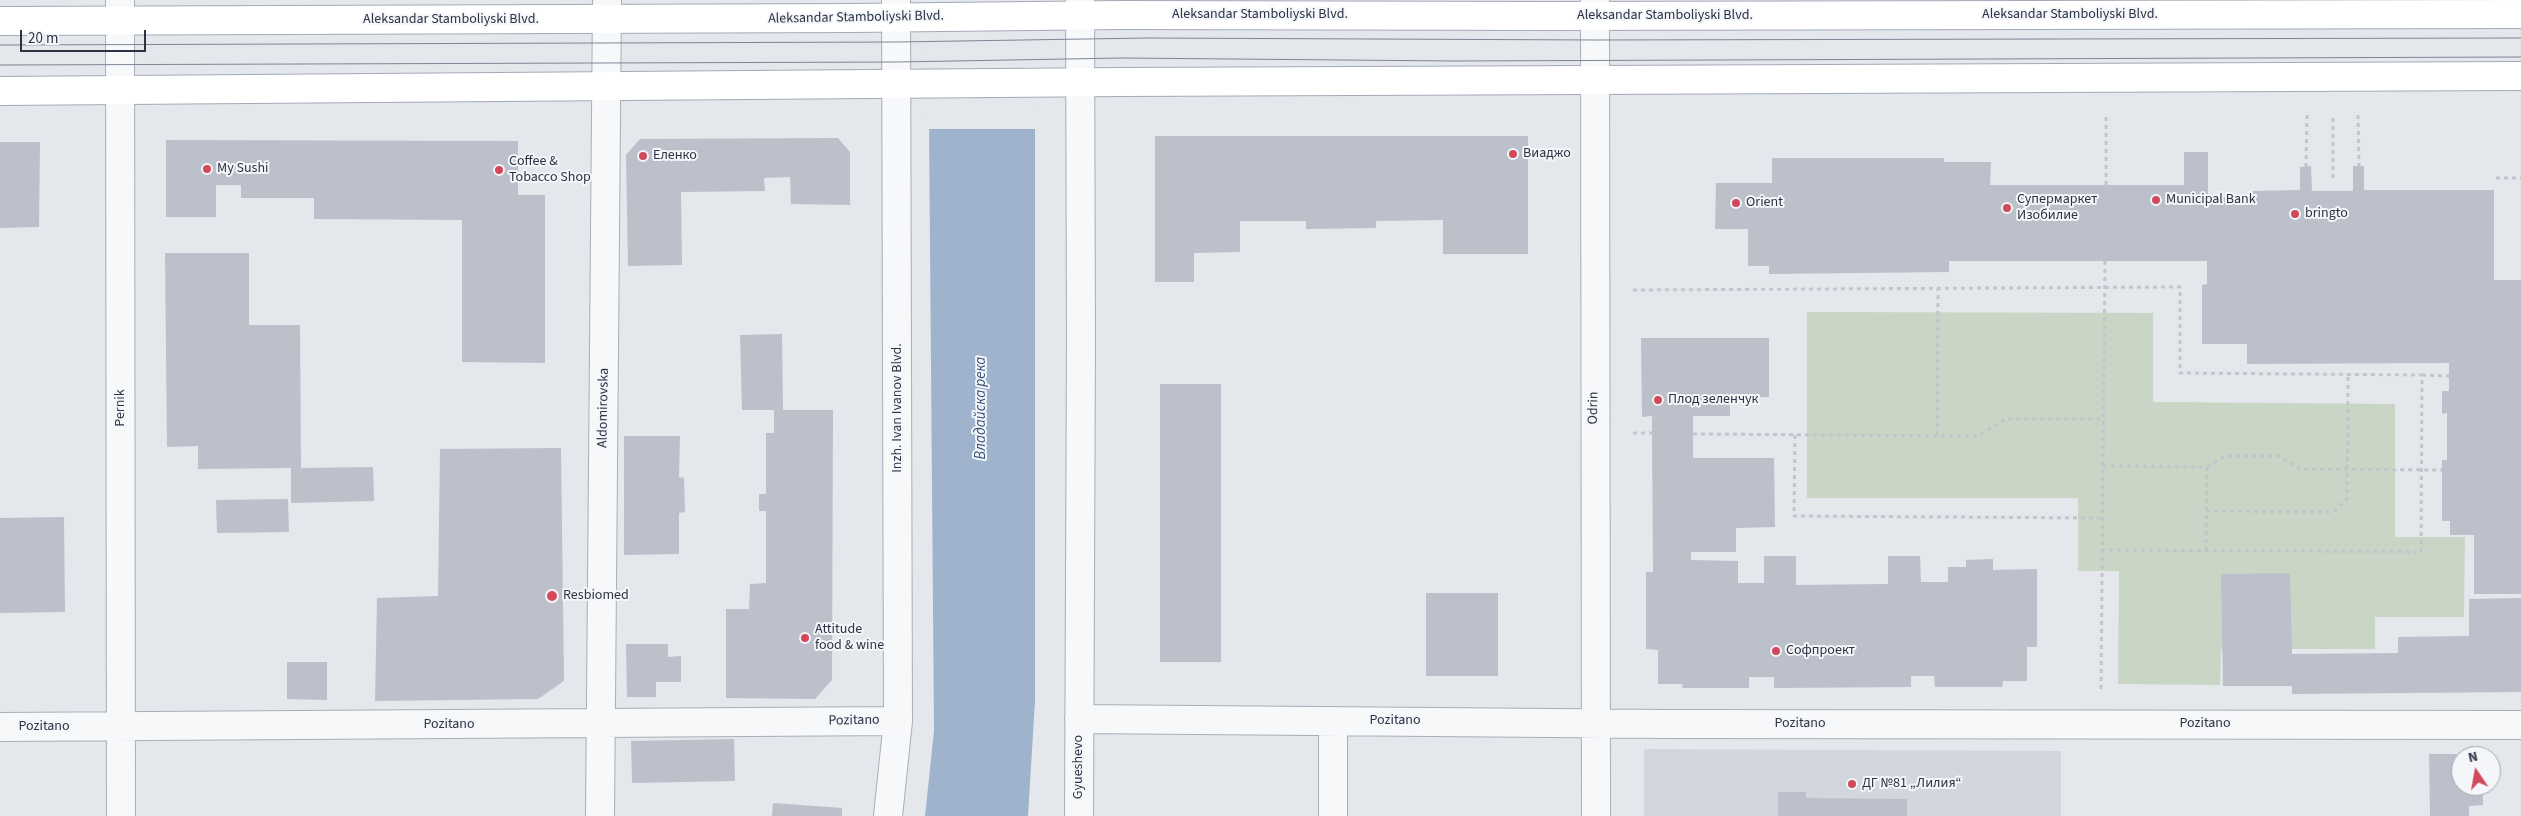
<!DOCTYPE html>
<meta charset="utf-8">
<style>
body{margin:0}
#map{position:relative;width:2521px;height:816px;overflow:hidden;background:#e4e7ec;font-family:"Source Sans 3",sans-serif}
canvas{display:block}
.north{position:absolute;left:2451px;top:746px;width:50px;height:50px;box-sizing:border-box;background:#f4f6f9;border:1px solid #a4a8b1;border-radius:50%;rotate:348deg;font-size:14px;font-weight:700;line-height:20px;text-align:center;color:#2b3445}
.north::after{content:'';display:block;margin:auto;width:18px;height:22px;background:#d1495b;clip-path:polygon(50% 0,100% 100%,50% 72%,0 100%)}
.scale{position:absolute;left:20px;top:30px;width:126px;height:22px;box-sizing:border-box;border:2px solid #2b3445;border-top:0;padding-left:6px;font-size:15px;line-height:18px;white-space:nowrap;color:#2b3445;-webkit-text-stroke:4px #f4f6f9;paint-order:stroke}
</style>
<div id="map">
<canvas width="2521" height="816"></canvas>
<div class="north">N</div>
<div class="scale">20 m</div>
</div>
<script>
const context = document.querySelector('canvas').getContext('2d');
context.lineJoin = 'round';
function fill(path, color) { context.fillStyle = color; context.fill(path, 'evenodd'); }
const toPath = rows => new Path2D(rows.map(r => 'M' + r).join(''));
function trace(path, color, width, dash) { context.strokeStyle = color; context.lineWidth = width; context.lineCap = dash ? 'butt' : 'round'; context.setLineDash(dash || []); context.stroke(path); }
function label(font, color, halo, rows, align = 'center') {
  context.font = font + ' "Source Sans 3",sans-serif'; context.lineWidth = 4; context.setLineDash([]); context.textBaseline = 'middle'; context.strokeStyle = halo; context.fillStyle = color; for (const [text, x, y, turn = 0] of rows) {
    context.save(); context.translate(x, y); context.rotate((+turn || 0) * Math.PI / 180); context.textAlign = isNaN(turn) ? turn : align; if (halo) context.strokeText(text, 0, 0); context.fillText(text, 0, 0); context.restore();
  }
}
const built = toPath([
 [1644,749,2061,751,2061,816,1644,816]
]);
const green = toPath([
 [1807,312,2153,313,2153,402,2395,404,2395,537,2465,537,2464,617,2375,617,2375,649,2221,649,2220,685,2118,684,2119,571,2078,571,2078,498,1807,498]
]);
const water = toPath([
 [928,0,1035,0,1035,701,1028,816,925,816,934,731]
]);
const pier = toPath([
 [926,0,1037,0,1039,129,928,129]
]);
const building = toPath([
 [1155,136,1528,136,1528,254,1443,254,1443,220,1376,221,1376,228,1306,229,1306,221,1240,221,1240,252,1194,253,1194,282,1155,282],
 [838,138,850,152,850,205,791,204,790,177,764,178,765,191,681,192,682,265,628,266,626,155,640,139],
 [166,140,518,141,518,195,545,195,545,363,462,362,462,220,314,219,314,198,241,198,241,185,216,185,216,217,166,217],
 [0,142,40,142,39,227,0,228],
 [2184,152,2208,152,2208,197,2252,197,2252,191,2300,190,2300,167,2311,166,2312,191,2353,191,2353,166,2364,166,2364,190,2494,190,2494,280,2521,280,2521,594,2474,594,2474,535,2450,535,2450,521,2442,521,2442,460,2447,460,2447,413,2442,414,2442,391,2449,391,2449,363,2247,364,2247,344,2202,344,2202,285,2207,284,2207,261,1949,261,1949,272,1769,274,1769,266,1748,266,1748,229,1715,229,1716,183,1772,183,1772,158,1944,158,1944,162,1991,162,1990,185,2184,185],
 [165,253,249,253,249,325,300,325,301,468,373,467,374,501,291,503,291,468,198,469,198,446,167,447],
 [782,334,783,410,833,410,832,680,815,699,726,698,726,609,749,609,750,584,766,583,766,511,759,511,759,494,766,494,766,433,774,433,774,410,742,410,740,335],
 [1641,338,1769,338,1769,397,1730,397,1730,416,1693,416,1693,458,1774,458,1775,527,1736,528,1736,552,1691,552,1691,560,1738,561,1738,583,1764,583,1764,556,1796,556,1796,585,1888,584,1888,556,1920,556,1921,582,1948,582,1948,567,1966,567,1966,560,1993,559,1993,570,2037,569,2037,647,2027,647,2027,681,2003,681,2002,687,1935,687,1934,676,1911,676,1911,687,1774,688,1774,677,1749,677,1749,688,1682,688,1683,684,1658,684,1658,650,1646,649,1646,572,1653,572,1652,433,1652,416,1642,417],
 [1160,384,1221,384,1221,662,1160,662],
 [624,436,680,436,679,477,684,478,685,512,679,513,679,554,624,555],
 [561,448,564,681,538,699,375,701,377,598,438,596,440,449],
 [288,499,289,532,217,533,216,500],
 [64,517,65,612,0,613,0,518],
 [2290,573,2292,654,2398,653,2398,637,2469,636,2469,599,2521,598,2521,692,2292,694,2292,686,2223,686,2221,574],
 [1426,593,1498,593,1498,676,1426,676],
 [626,644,668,644,668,657,681,656,681,682,656,682,656,697,627,697],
 [287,662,327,662,327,700,287,699],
 [734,739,735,781,632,783,631,741],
 [2429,754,2483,754,2483,756,2461,756,2461,786,2483,786,2483,805,2469,806,2469,816,2430,816],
 [1778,792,1806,792,1806,798,1907,799,1907,816,1778,816],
 [773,803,842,808,842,816,772,816]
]);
const path = toPath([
 [2358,115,2359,166],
 [2306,167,2307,114],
 [2333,178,2333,114],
 [2496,178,2521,178],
 [2106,185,2106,114],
 [1633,290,2180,287,2180,373,2422,375,2421,552,2102,550],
 [2422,375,2449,376],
 [1633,433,1652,433],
 [1693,434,1977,436,2006,419,2103,419],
 [1795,435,1794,516,2102,518],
 [1937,435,1938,288],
 [2103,466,2207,467,2225,456,2279,456,2300,469,2442,470],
 [2206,511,2333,512,2347,499,2348,375],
 [2206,551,2207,467],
 [2101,689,2105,261]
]);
const minor = toPath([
 [120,0,121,816],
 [1595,0,1596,816],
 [1079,719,1668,724,2521,725],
 [0,727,898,721],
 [600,816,607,0],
 [888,816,898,721,896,0],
 [1079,816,1081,341,1080,0],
 [1333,816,1333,721]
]);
const major = toPath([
 [0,21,853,18,1122,15,1550,16,2521,14],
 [0,91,1122,82,2521,76]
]);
const tram = toPath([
 [0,45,897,42,1147,38,1596,40,2521,38],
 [0,65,897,62,1122,58,1453,61,2521,57]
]);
const markers = [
 [1513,154,5,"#d1495b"],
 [643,156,5,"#d1495b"],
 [207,169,5,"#d1495b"],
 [499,170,5,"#d1495b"],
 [2156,200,5,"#d1495b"],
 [1736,203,5,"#d1495b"],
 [2007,208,5,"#d1495b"],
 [2295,214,5,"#d1495b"],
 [1658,400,5,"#d1495b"],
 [552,596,6,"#d1495b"],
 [805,638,5,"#d1495b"],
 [1776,651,5,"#d1495b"],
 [1852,784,5,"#d1495b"]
];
const streetNames = [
 ["Aleksandar Stamboliyski Blvd.",1260,15],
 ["Aleksandar Stamboliyski Blvd.",2070,15],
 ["Aleksandar Stamboliyski Blvd.",1665,16],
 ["Aleksandar Stamboliyski Blvd.",856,18,-1],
 ["Aleksandar Stamboliyski Blvd.",451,20],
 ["Pernik",121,408,-90],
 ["Aldomirovska",604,408,-89],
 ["Inzh. Ivan Ivanov Blvd.",898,408,-90],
 ["Odrin",1594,408,-89],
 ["Pozitano",854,721,-1],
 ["Pozitano",1395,721],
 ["Pozitano",1800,724],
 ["Pozitano",2205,724],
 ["Pozitano",449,725],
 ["Pozitano",44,727],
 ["Gyueshevo",1079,767,-90]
];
const poiNames = [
 ["Виаджо",1523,154],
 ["Еленко",653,156],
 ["Coffee &",509,162],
 ["Tobacco Shop",509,178],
 ["My Sushi",217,169],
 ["Супермаркет",2017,200],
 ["Изобилие",2017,216],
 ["Municipal Bank",2166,200],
 ["Orient",1746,203],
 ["bringto",2305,214],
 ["Плод зеленчук",1668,400],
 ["Resbiomed",563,596],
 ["Attitude",815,630],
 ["food & wine",815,646],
 ["Софпроект",1786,651],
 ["ДГ №81 „Лилия“",1862,784]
];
const waterNames = [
 ["Владайска река",982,408,-90]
];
fill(built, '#d2d6de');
fill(green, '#c9d6c5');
fill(water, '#9fb4cc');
fill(pier, '#e4e7ec');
fill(building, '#bbc0ca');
trace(minor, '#a9aeb7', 30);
trace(major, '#a3abb8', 30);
trace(path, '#c2c5cb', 3, [4, 4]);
trace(minor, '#f7f8fa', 28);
trace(major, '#fff', 28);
trace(tram, '#7d8696', 1);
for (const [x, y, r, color] of markers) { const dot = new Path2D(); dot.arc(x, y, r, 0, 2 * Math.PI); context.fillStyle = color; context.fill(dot); trace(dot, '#f4f6f9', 2); }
label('14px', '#2b3445', '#f4f6f9', streetNames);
label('14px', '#2b3445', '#f4f6f9', poiNames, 'left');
label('italic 15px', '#34527a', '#f4f6f9', waterNames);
</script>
